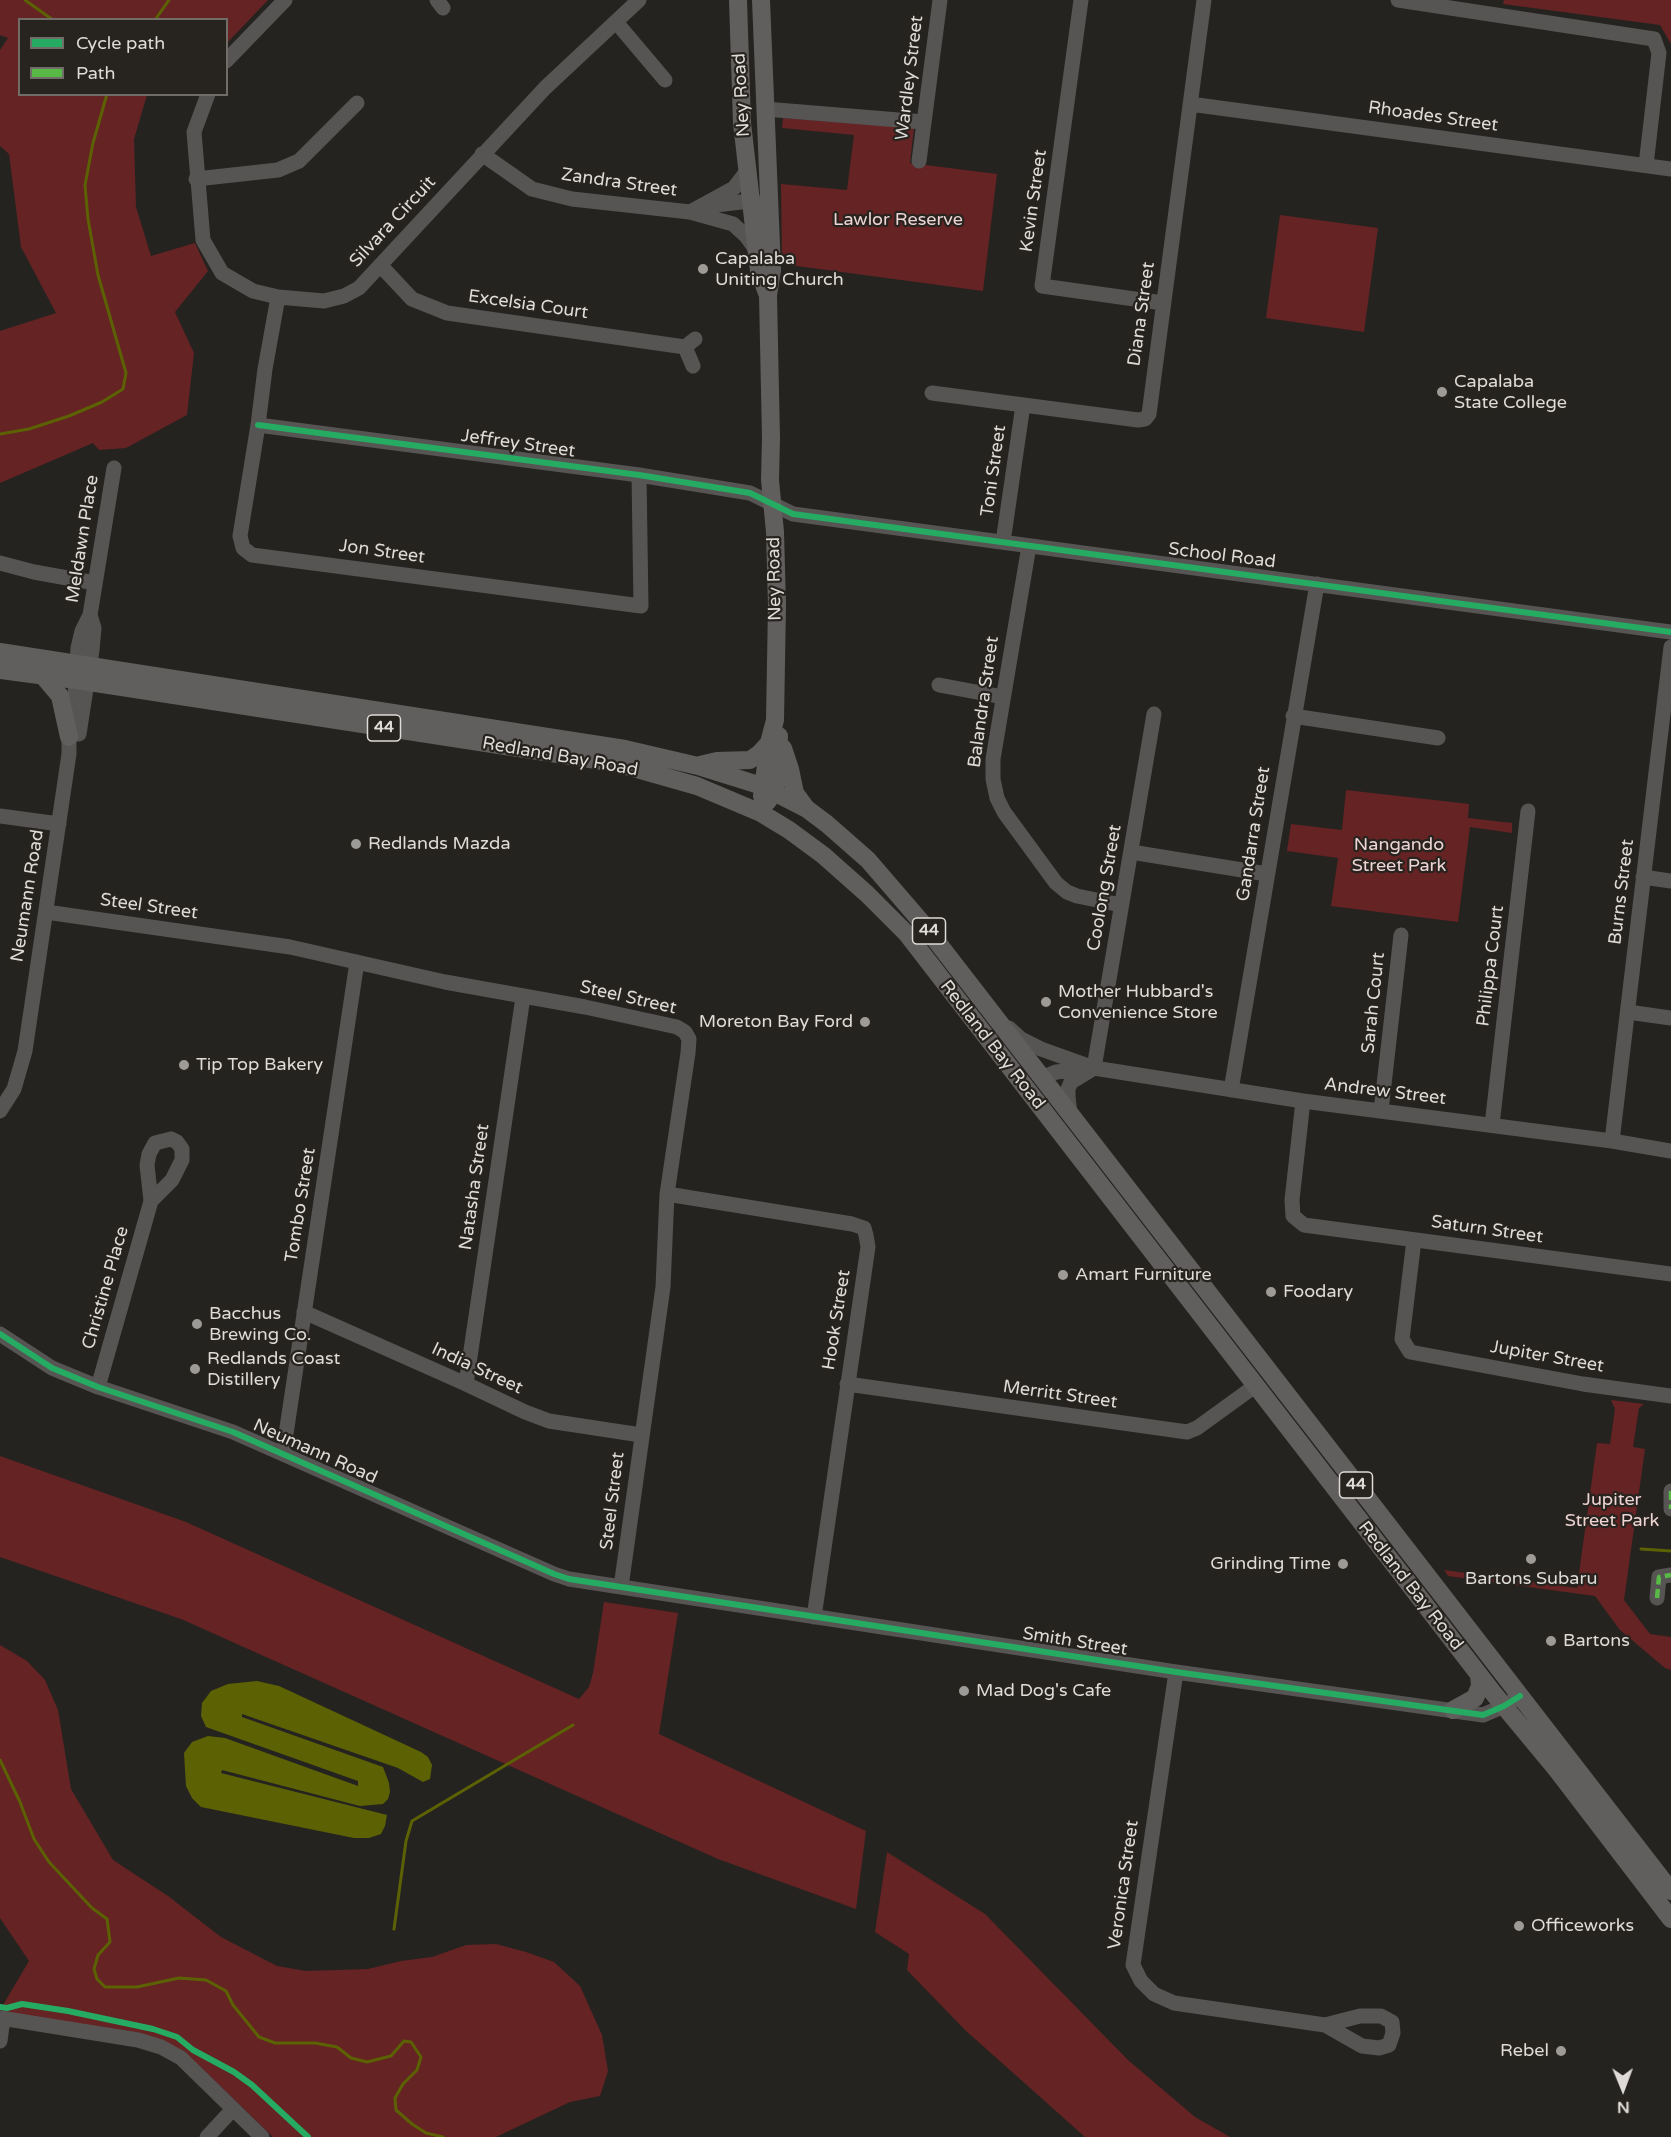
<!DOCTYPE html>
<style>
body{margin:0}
#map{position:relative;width:1671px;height:2137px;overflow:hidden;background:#252320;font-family:"Varela Round",sans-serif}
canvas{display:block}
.legend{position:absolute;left:18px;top:18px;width:210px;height:78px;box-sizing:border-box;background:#27231e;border:2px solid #706d68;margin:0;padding:8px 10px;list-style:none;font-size:18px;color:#dedbd8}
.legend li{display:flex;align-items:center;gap:12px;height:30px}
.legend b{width:30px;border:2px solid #706d68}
.north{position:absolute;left:1593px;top:2059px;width:60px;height:60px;-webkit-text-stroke:4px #27231e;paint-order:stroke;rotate:179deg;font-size:16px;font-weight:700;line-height:24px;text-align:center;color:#dedbd8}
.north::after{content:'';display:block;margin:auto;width:21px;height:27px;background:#dedbd8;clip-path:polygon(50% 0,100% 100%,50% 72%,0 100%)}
</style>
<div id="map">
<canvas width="1671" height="2137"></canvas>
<ul class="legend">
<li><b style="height:8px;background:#26ab63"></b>Cycle path</li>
<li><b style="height:8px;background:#58b947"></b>Path</li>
</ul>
<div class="north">N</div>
</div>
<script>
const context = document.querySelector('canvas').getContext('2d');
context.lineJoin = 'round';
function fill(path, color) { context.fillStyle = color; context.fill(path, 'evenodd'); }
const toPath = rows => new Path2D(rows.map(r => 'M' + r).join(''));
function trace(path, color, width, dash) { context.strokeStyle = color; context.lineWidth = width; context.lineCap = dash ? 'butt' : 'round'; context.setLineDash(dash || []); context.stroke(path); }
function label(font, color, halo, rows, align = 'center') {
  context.font = font + ' "Varela Round",sans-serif'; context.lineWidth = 4.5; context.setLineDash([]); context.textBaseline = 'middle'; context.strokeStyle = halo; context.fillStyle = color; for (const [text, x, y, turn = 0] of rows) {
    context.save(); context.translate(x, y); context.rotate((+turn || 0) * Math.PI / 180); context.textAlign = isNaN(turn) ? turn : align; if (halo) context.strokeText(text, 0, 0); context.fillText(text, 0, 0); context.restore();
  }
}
const green = toPath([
 [0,0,268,0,227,43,226,20,20,20,20,94,147,95,134,139,136,207,151,256,195,243,208,271,175,312,194,353,187,415,126,448,99,450,93,443,0,483,0,331,56,313,21,247,9,154,0,146,0,50,8,38,0,35],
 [1504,0,1671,0,1671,59,1671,44,1660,25,1503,4],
 [783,118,914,128,910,163,997,174,983,291,782,264,781,184,847,190,854,135,782,128],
 [1280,215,1378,228,1364,332,1266,318],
 [1346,790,1469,804,1468,818,1512,823,1512,833,1470,827,1458,922,1331,906,1338,858,1287,851,1291,824,1342,830],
 [1611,1400,1644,1404,1639,1408,1633,1447,1645,1449,1624,1600,1650,1634,1671,1637,1671,1670,1665,1668,1620,1630,1595,1596,1448,1576,1444,1570,1577,1588,1597,1443,1610,1444,1615,1409],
 [0,1456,186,1522,579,1699,589,1687,593,1673,604,1602,678,1613,659,1734,866,1831,856,1909,718,1859,181,1619,0,1557],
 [0,1645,27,1661,45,1680,58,1710,71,1789,113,1860,168,1896,221,1937,277,1966,306,1971,368,1969,401,1961,432,1957,466,1945,496,1944,526,1952,554,1962,580,1986,602,2035,608,2071,600,2096,570,2102,496,2137,273,2137,185,2052,5,2013,0,2010,29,1961,0,1918],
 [887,1852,985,1914,1128,2060,1195,2117,1230,2137,1085,2137,965,2030,907,1970,909,1954,875,1932]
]);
const water = toPath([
 [257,1681,279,1686,421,1752,428,1757,432,1765,430,1779,423,1782,398,1768,242,1714,242,1717,383,1767,389,1783,390,1792,388,1799,383,1804,360,1806,222,1770,221,1773,387,1815,385,1826,381,1834,369,1838,354,1838,201,1807,192,1798,186,1786,184,1753,192,1742,208,1736,225,1738,358,1786,358,1781,206,1727,201,1716,202,1703,211,1691,228,1684]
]);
const stream = toPath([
 [25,0,53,20],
 [155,20,169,0],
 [0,434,29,429,69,416,102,402,123,389,126,373,98,275,88,219,85,185,93,143,107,94],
 [1641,1549,1671,1551],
 [0,1760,20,1802,34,1839,49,1862,92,1908,107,1919,110,1942,98,1955,94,1969,97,1979,105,1987,137,1987,179,1978,206,1980,226,1991,233,2005,259,2037,275,2043,315,2043,337,2047,351,2058,367,2062,391,2056,404,2041,411,2042,421,2057,417,2070,403,2084,395,2098,396,2110,412,2124,426,2133,443,2137],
 [394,1929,406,1841,412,1821,573,1725]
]);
const minor = toPath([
 [437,0,443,8],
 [1081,0,1042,286,1163,303],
 [1398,0,1654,39,1659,53,1646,165],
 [616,22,665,80],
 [226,61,285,0],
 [208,94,194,132,203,240,222,273,253,291,278,297,324,301,344,296,359,288,545,88,639,0],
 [1190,104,1671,169],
 [765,109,923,122],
 [482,154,532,189,572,199,690,212,733,224,746,236,756,250],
 [919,161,940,0],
 [196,179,278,170,299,161,357,103],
 [707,206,750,201,760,203],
 [690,212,734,188,747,171],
 [381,266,412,299,447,313,685,347,695,339],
 [278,297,265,369,258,425,240,536,243,548,252,555,641,606,639,475],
 [685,347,693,366],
 [932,393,1138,420,1145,419,1149,414,1204,0],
 [258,425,639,475,750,493,793,514,1671,632],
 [1003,542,1023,405],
 [1029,546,993,759,993,779,997,798,1004,812,1056,883,1067,892,1077,896,1121,905],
 [0,563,34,572,95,583],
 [939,685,1003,697],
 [1293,716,1438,738],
 [79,734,92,650,94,628,90,615],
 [0,816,59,824],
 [1131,852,1267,874],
 [1643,877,1671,881],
 [46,912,290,947,445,982,585,1007,677,1027,685,1032,689,1039,688,1053,667,1194,663,1287,621,1587],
 [1628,1012,1671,1018],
 [1009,1028,1021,1039,1041,1049,1094,1068,1303,1101,1612,1141,1671,1151],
 [1094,1068,1154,714],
 [1042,1078,1056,1072,1088,1069],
 [1231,1090,1317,584],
 [1303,1101,1292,1200,1293,1216,1304,1225,1671,1274],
 [0,1111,14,1089,25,1051,69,754,69,737,75,695,78,648,82,631,90,615,114,468],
 [1381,1111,1401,935],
 [1070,1113,1068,1097,1068,1089,1071,1082,1094,1068],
 [1492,1125,1528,811],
 [171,1139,177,1142,182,1149,182,1160,172,1180,151,1201,147,1165,149,1154,155,1143,171,1139],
 [1612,1141,1671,647],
 [667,1194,852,1224,864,1228,866,1235,868,1247,814,1617],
 [1414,1240,1402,1339,1410,1352,1583,1384,1671,1396],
 [304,1312,466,1384,525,1412,549,1421,641,1435],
 [0,1334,52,1368,98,1387,233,1432,554,1574,569,1579,1176,1672,1483,1715,1504,1706,1520,1696],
 [466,1384,523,997],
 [847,1384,1187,1432,1197,1428,1255,1386],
 [98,1387,151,1201],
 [283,1454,357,962],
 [1671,1491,1671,1509],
 [1657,1598,1659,1577,1671,1575],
 [1176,1672,1133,1965,1141,1981,1154,1994,1174,2003,1325,2025,1360,2016,1381,2016,1392,2022,1393,2033,1389,2045,1379,2048,1362,2046,1325,2025],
 [0,2018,138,2040,161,2047,181,2058,262,2137],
 [0,2041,3,2019],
 [207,2137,233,2109]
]);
const major = toPath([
 [738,0,742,123,759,271,767,293],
 [761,0,772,270,768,295,771,438,770,480,775,532,777,605,775,720,769,743,762,796],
 [0,652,625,749,698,766,762,786,807,809,827,824,868,860,924,925,1671,1891],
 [0,670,76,680,616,763,697,786,761,813,789,830,823,855,867,894,907,934,1494,1694,1557,1770,1671,1919],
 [43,676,60,696,69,737],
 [783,748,790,769,795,793,806,808],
 [700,765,717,761,750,760,760,753,769,743],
 [767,802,774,792,777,777,779,736],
 [1453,1710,1475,1698,1480,1686,1479,1675]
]);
const quiet = toPath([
 [1671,1491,1671,1509],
 [1657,1598,1659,1577,1671,1575]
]);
const cycleway = toPath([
 [258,425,639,475,750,493,793,514,1671,632],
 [0,1334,52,1368,98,1387,233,1432,554,1574,569,1579,1176,1672,1483,1715,1504,1706,1520,1696],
 [0,2007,7,2008,22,2004,68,2011,153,2029,177,2037,193,2050,234,2072,252,2085,308,2137]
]);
const markers = [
 [703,269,6,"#9d9b98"],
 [1442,392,6,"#9d9b98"],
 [356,844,6,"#9d9b98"],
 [1046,1002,6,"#9d9b98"],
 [865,1022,6,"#9d9b98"],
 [184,1065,6,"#9d9b98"],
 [1063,1275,6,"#9d9b98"],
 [1271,1292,6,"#9d9b98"],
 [197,1324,6,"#9d9b98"],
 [195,1369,6,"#9d9b98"],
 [1531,1559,6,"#9d9b98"],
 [1343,1564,6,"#9d9b98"],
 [1551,1641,6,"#9d9b98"],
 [964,1691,6,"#9d9b98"],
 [1519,1926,6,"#9d9b98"],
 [1561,2051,6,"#9d9b98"]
];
const shields = [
 [384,728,33],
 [929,931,33],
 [1356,1485,33]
];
const shieldNames = [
 ["44",384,728],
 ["44",929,931],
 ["44",1356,1485]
];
const streetNames = [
 ["Wardley Street",910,78,-83],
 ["Ney Road",742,95,-93],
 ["Rhoades Street",1433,117,8],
 ["Zandra Street",619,183,8],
 ["Kevin Street",1034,201,-82],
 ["Silvara Circuit",393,222,-47],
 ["Excelsia Court",528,305,8],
 ["Diana Street",1142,314,-82],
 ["Jeffrey Street",518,444,8],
 ["Toni Street",994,471,-82],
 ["Meldawn Place",83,539,-81],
 ["Jon Street",382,552,8],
 ["School Road",1222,556,7],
 ["Ney Road",775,579,-91],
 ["Balandra Street",984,702,-82],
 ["Redland Bay Road",560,757,10],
 ["Gandarra Street",1254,834,-81],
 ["Coolong Street",1105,888,-80],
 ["Burns Street",1622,892,-83],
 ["Neumann Road",28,896,-81],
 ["Steel Street",149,907,8],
 ["Philippa Court",1491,966,-83],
 ["Steel Street",628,998,13],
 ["Sarah Court",1374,1003,-84],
 ["Redland Bay Road",992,1045,52],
 ["Andrew Street",1385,1092,7],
 ["Natasha Street",475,1187,-82],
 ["Tombo Street",301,1205,-81],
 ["Saturn Street",1487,1230,8],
 ["Christine Place",106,1288,-74],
 ["Hook Street",837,1320,-81],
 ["Jupiter Street",1547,1357,10],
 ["India Street",477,1369,25],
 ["Merritt Street",1060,1395,8],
 ["Neumann Road",315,1452,24],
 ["Steel Street",613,1501,-83],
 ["Redland Bay Road",1410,1586,52],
 ["Smith Street",1075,1642,9],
 ["Veronica Street",1124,1885,-82]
];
const parkNames = [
 ["Lawlor Reserve",898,220],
 ["Nangando",1399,845],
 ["Street Park",1399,866],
 ["Jupiter",1612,1500],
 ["Street Park",1612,1521]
];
const poiNames = [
 ["Capalaba",715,259],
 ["Uniting Church",715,280],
 ["Capalaba",1454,382],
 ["State College",1454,403],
 ["Redlands Mazda",368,844],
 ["Mother Hubbard's",1058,992],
 ["Convenience Store",1058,1013],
 ["Moreton Bay Ford",853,1022,"right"],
 ["Tip Top Bakery",196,1065],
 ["Amart Furniture",1075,1275],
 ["Foodary",1283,1292],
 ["Bacchus",209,1314],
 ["Brewing Co.",209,1335],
 ["Redlands Coast",207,1359],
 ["Distillery",207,1380],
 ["Grinding Time",1331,1564,"right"],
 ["Bartons Subaru",1531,1579,"center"],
 ["Bartons",1563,1641],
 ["Mad Dog's Cafe",976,1691],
 ["Officeworks",1531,1926],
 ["Rebel",1549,2051,"right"]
];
fill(green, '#652323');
fill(water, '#5c6203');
trace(stream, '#5c6203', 3);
trace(minor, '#565554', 15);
trace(major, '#605f5d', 18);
trace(quiet, '#58b947', 4.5, [9, 4.5]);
trace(cycleway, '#26ab63', 6);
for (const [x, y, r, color] of markers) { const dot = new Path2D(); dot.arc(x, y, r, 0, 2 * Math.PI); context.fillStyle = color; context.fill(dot); trace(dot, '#27231e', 2); }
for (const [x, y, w] of shields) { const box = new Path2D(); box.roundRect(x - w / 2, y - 13, w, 26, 4.5); context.fillStyle = '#27231e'; context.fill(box); trace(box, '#dedbd8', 1.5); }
label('bold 16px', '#dedbd8', null, shieldNames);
label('18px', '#dedbd8', '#27231e', streetNames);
label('18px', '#eed5d3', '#27231e', parkNames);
label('18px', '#dedbd8', '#27231e', poiNames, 'left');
</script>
